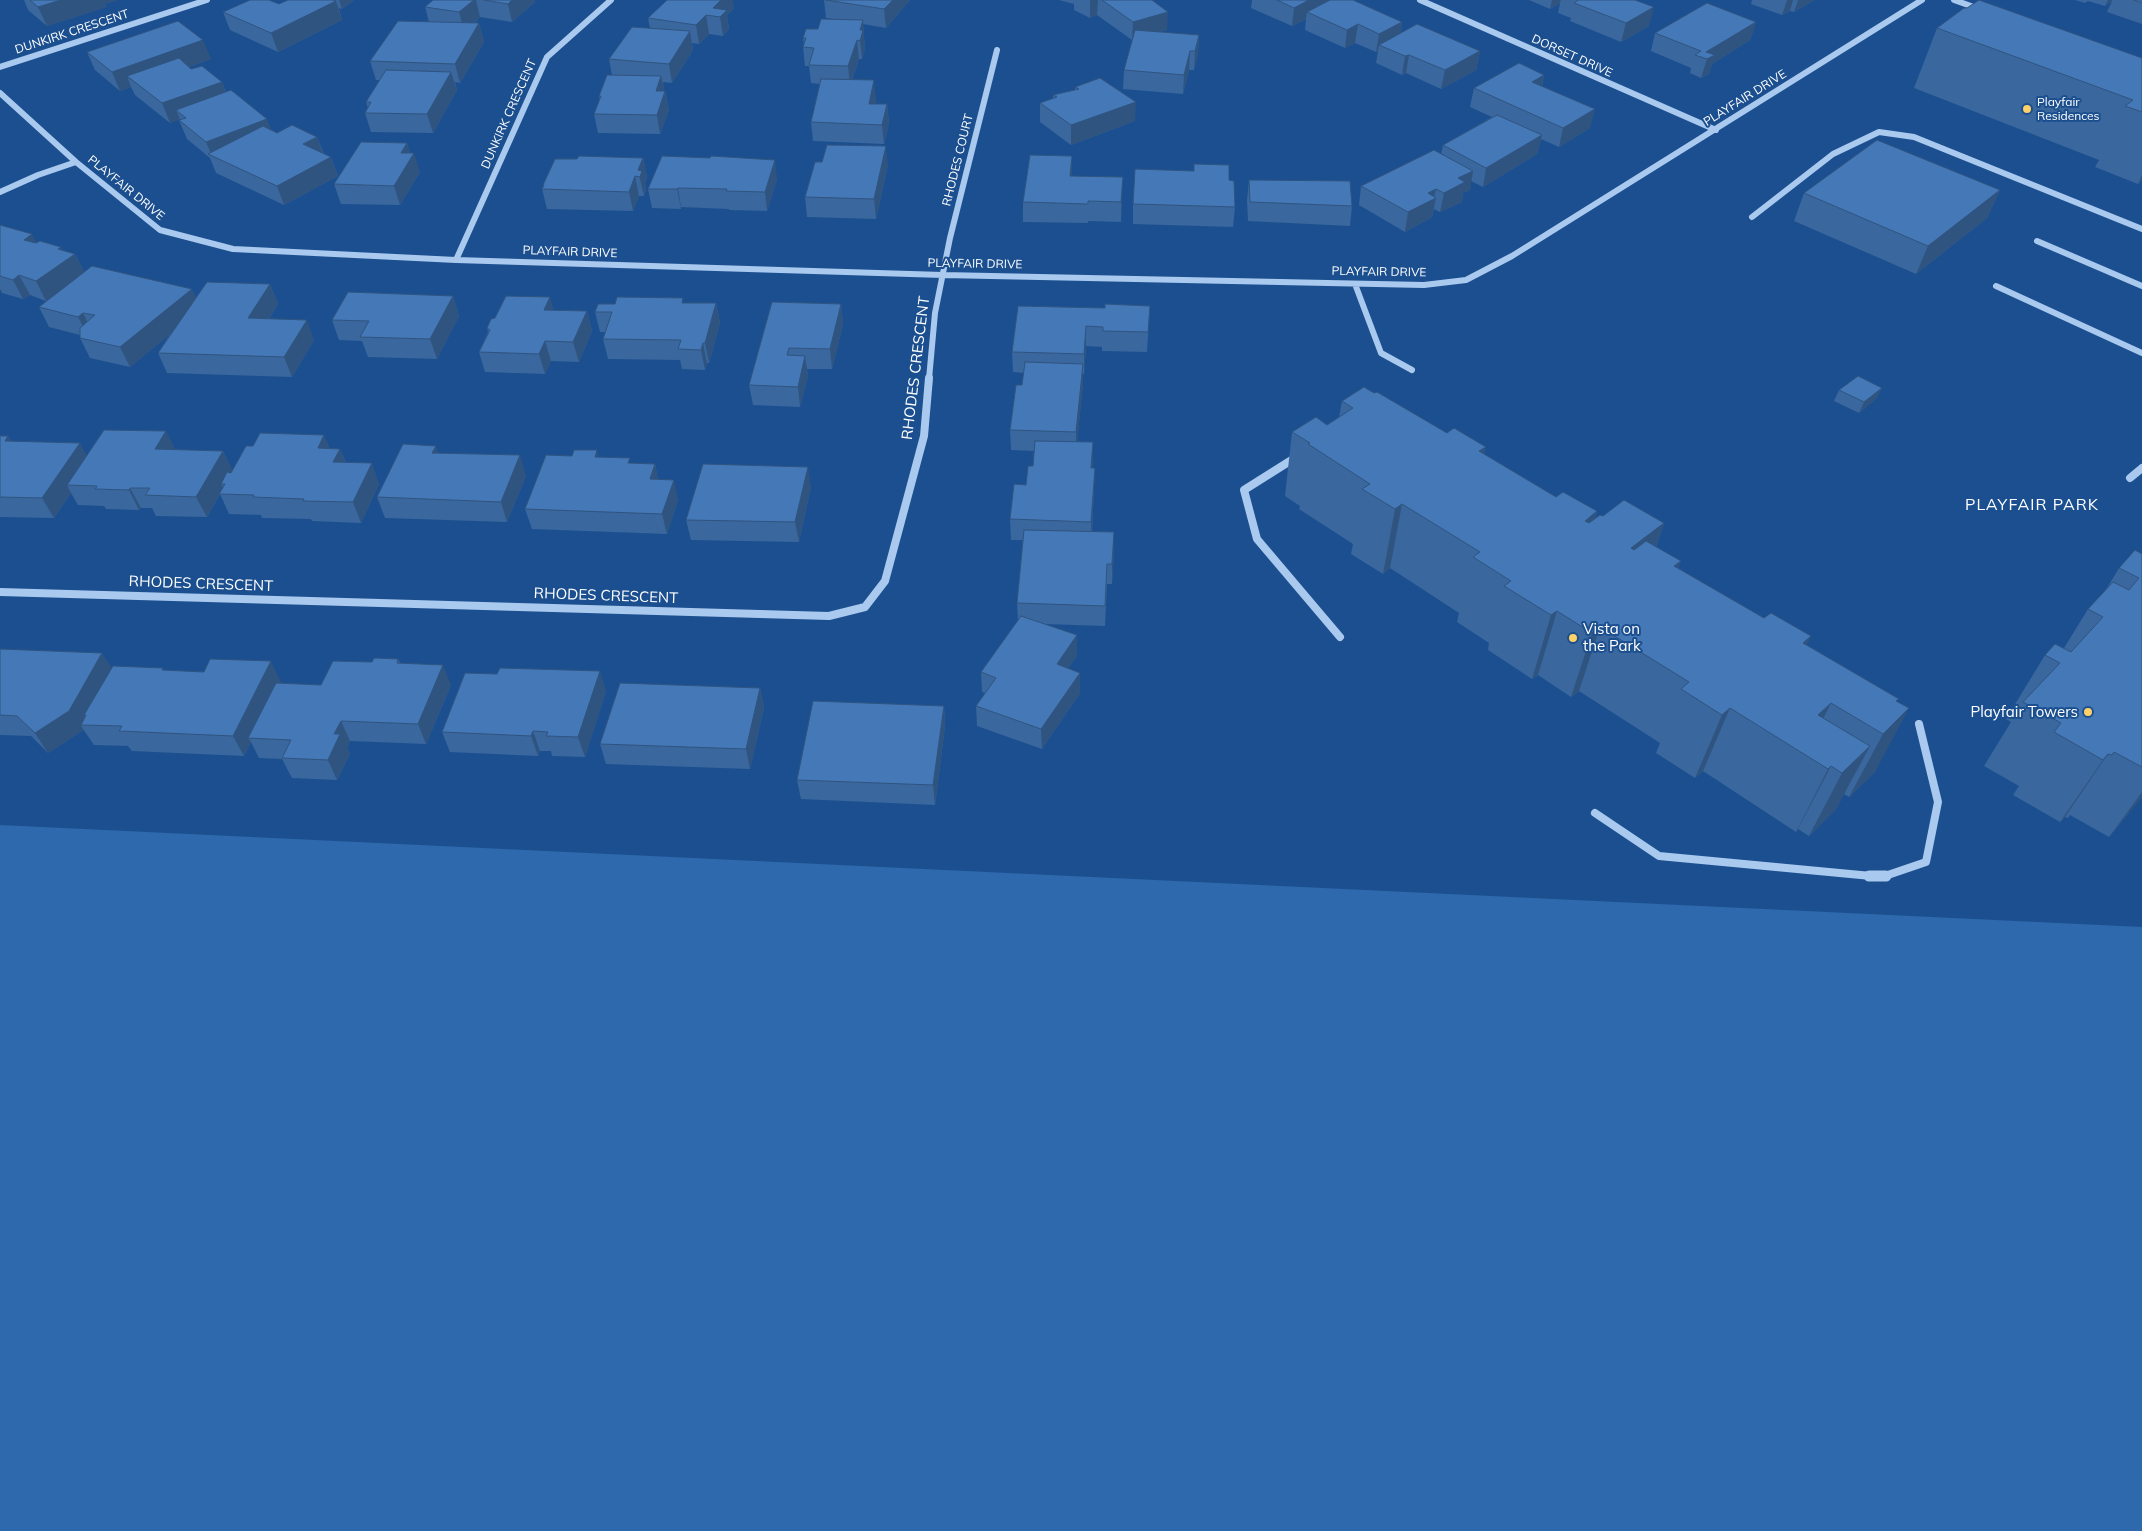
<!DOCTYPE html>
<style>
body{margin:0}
canvas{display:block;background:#1b4f8f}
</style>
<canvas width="2142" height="1531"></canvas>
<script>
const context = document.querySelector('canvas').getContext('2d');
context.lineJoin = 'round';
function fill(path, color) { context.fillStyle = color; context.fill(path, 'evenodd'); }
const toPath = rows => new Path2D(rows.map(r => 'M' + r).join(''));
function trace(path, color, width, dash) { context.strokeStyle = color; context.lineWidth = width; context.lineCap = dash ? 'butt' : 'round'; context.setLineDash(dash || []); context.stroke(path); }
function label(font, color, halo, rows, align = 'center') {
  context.font = font + ' Mulish,sans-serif'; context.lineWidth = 4; context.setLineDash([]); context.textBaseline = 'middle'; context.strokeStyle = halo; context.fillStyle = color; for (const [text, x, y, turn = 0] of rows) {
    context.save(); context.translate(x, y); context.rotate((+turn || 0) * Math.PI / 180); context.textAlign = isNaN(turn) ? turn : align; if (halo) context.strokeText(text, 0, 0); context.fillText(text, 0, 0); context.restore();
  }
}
const green = toPath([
 [0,825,2142,927,2142,1531,0,1531]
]);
const minorFar2 = toPath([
 [1420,0,1716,130],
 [1954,0,1982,10],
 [0,67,207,0],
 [0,93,76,162,160,230,233,249,456,260,943,275,1424,285,1466,280,1512,256,1922,0],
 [0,192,38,175,76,162],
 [1752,217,1833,154,1879,132,1914,137,2142,229],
 [2037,241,2142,286],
 [456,260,547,57,611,0],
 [1355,284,1381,353,1412,370],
 [1996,286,2142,353],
 [929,379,935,313,950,238,997,50]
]);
const minorFar1 = toPath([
 [1298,456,1244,490,1257,539,1340,637],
 [2130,478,2142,468],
 [0,592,829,616,865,607,885,581,924,436,929,378],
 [1595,813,1659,856,1882,877,1926,862,1938,802,1919,724]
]);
const minor = toPath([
 [1869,876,1886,876]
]);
const wall = toPath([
 [24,0,117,0,105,4,106,7,47,26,28,10],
 [288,0,354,0,342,9,339,8,342,20,278,52,230,30,223,12,279,4],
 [433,0,535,0,535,2,512,22,480,17,474,23,479,23,484,42,460,83,455,82,457,90,433,133,371,132,365,113,368,108,366,102,380,80,376,80,370,61,429,22,425,7],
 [824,0,910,0,886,28,863,24,865,49,862,59,859,59,852,80,876,99,875,104,887,104,889,123,884,144,813,141,811,122,820,84,811,83,809,66,805,66,803,47,804,45,803,38,834,19,826,18],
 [1059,0,1152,0,1167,30,1160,32,1199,35,1198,54,1194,70,1189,70,1183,94,1123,89,1124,70,1132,40,1097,15,1090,18,1074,10,1074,4],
 [1252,0,1353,0,1402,22,1401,33,1480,51,1476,70,1441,89,1406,73,1402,75,1376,63,1378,51,1376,52,1355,43,1345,48,1305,30,1306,19,1292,26,1251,8],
 [1529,0,1635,0,1649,26,1621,42,1570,21,1571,18,1558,13,1560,3,1550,9],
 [1752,0,1814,0,1794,12,1790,11,1782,15,1751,4],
 [2075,0,2142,0,2142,24,2107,12,2112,1,2105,6,2088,1,2085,3],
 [734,8,727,15,729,29,723,36,709,34,699,44,692,43,693,50,672,83,663,82,664,91,665,91,669,110,660,134,598,133,594,114,600,100,599,96,612,75,609,59,650,28,648,18],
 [1756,22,1750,40,1712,64,1709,74,1701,78,1690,73,1691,68,1651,51,1655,33],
 [1937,28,2142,58,2142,180,2138,184,2095,167,2099,160,1914,88],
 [87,52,211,59,189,67,191,69,222,82,226,92,272,130,277,133,317,137,324,154,331,157,338,176,284,205,216,173,210,158,187,139,179,120,180,120,180,119,170,123,135,95,131,87,120,91,95,70],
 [1544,75,1542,86,1590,128,1559,147,1541,139,1537,154,1483,187,1471,181,1470,190,1463,193,1462,202,1440,212,1434,209,1432,217,1405,232,1359,205,1361,186,1441,154,1443,145,1492,117,1470,107,1474,88],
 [1075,87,1135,121,1071,145,1040,122,1040,103,1053,98,1053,95,1075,90],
 [407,143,410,153,420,172,400,205,341,204,334,184],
 [643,158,647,177,645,183,646,190,644,196,639,196,633,211,547,209,542,189,543,187,543,185,577,159],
 [822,162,888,165,876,219,807,217,805,197],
 [1072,176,1122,197,1121,222,1088,221,1088,223,1023,222,1023,202],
 [777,179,767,211,729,210,729,209,681,207,681,209,652,208,648,189],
 [1229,180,1235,207,1233,227,1133,224,1133,204],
 [1249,180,1352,206,1350,226,1248,221,1247,200],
 [2000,190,1987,218,1916,274,1794,221,1804,193],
 [0,225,37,243,75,254,84,272,196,298,270,284,278,304,269,319,314,340,292,377,167,373,158,353,170,334,130,367,90,358,80,338,80,335,49,327,39,307,53,296,46,301,30,295,23,299,2,293,0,289],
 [453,296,459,316,437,359,368,357,362,341,339,340,332,320],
 [550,297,553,310,587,311,592,331,579,362,551,361,545,374,485,372,479,352,488,332,487,328],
 [772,302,841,304,843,324,832,369,807,369,808,376,800,407,753,405,749,385],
 [684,303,716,303,720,323,709,363,707,363,705,370,682,369,680,360,608,359,603,339,605,332,600,332,595,312,615,304],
 [1105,304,1150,306,1147,352,1102,351,1102,347,1086,346,1084,375,1083,374,1083,384,1077,442,1093,442,1092,468,1094,488,1092,532,1114,552,1112,584,1107,584,1105,626,1044,624,1077,656,1068,668,1080,693,1042,749,977,726,976,706,985,693,982,692,981,672,1018,621,1017,603,1023,540,1011,540,1010,519,1026,485,1033,466,1034,451,1011,450,1010,430,1022,385,1024,373,1013,372,1012,352,1105,308],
 [1839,390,1877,398,1859,413,1834,401],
 [1342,401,1484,454,1556,497,1597,511,1595,518,1603,516,1664,523,1656,547,1678,568,1807,645,1897,702,1875,772,1849,797,1844,794,1836,809,1809,836,1798,829,1796,832,1703,771,1695,778,1656,753,1660,743,1579,691,1571,697,1538,675,1532,679,1488,650,1489,643,1457,622,1459,613,1390,568,1383,574,1351,554,1353,544,1299,509,1300,506,1285,496,1292,432,1327,425,1339,417],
 [0,436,8,436,11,441,87,456,175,450,223,451,232,470,330,448,340,449,346,463,379,484,361,523,312,521,311,519,262,518,261,515,229,514,220,494,207,517,156,516,152,508,141,508,139,510,106,509,104,506,78,505,71,493,54,518,0,517],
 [438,453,526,476,507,522,385,518,377,497],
 [599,457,631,463,655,464,658,480,678,500,667,534,532,529,525,509],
 [811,487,799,542,691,540,686,520],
 [2142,554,2142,799,2141,798,2109,837,2070,815,2068,818,2065,817,2060,822,2013,795,2019,786,1984,766,2011,722,2006,719,2045,655,2064,648,2088,609,2104,593,2119,568],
 [0,649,112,668,164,670,281,682,280,683,321,685,372,662,398,659,400,663,451,685,426,744,350,741,347,748,350,754,337,780,292,778,282,759,259,758,251,742,244,756,132,751,128,746,94,745,83,729,82,731,48,753,31,736,0,735],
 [760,688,764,708,750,769,606,764,600,744],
 [606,691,585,757,552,756,551,751,540,751,538,756,450,752,442,732],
 [944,706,945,726,935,805,801,799,797,780]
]);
const shadedWall = toPath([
 [61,0,117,0,105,4,106,7,47,26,38,7],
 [339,0,354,0,342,9],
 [474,0,476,0,480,17,464,31,459,12],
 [512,0,535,0,535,2,512,22,508,4],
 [721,0,733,0,734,8,727,15,729,29,723,36,720,17,713,8],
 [893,0,910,0,886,28,884,9],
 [1090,0,1098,0,1097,15,1090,18],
 [1309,0,1331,0,1307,12,1306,19,1292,26,1294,8],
 [1552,0,1561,0,1560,3,1550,9],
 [1787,0,1793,0,1790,11,1782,15],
 [1798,0,1814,0,1794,12],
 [2108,0,2113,0,2105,6],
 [336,1,342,20,278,52,271,33],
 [1654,7,1649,26,1621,42,1626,23],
 [1168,12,1167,30,1132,40,1133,22],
 [706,15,709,34,699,44,696,25],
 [863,20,865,49,862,59,860,41,860,30],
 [1402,22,1400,40,1379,45,1378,51,1376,52,1379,34],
 [1756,22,1750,40,1712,64,1709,74,1701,78,1707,59,1706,52],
 [479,23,484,42,460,83,455,64],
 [1358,24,1355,43,1345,48,1347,30],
 [690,31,693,50,672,83,669,64],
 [1199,35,1198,54,1194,70,1195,51],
 [203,40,211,59,138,85,127,76,131,87,120,91,112,72],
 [857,40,859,59,850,85,848,66],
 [1190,51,1189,70,1183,94,1184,75],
 [1480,51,1476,70,1441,89,1445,70],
 [1409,55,1406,73,1402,75,1405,56],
 [451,72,457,90,433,133,427,114],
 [1544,75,1540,93,1532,82],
 [661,76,669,110,660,134,657,115,656,91],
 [874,80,876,99,871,123,869,104],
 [222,82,229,101,176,110,180,119,170,123,162,103],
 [1136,102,1135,121,1071,145,1071,125],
 [887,104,889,123,884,144,882,125],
 [1595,109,1590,128,1559,147,1563,128],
 [267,119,275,138,212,156,206,142],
 [1542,135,1537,154,1483,187,1486,168],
 [317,137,324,156,303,144],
 [407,143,411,157,414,153,420,172,400,205,394,186,401,153],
 [886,146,888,165,876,219,874,199],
 [1072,156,1072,176,1070,195,1070,176],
 [331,157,338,176,284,205,277,186],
 [643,158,647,177,645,183,646,190,644,196,638,170],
 [775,160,777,179,767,211,765,192],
 [1473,171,1470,190,1463,193,1462,202,1440,212,1444,193,1458,178],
 [2142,175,2142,180,2138,184],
 [635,176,639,196,633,211,629,192],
 [1123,177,1122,197,1121,222,1121,202],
 [678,188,681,207,681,209,677,189],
 [1436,189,1434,198,1436,198,1432,217,1405,232,1408,212,1428,193],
 [2000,190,1987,218,1916,274,1928,246],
 [32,234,42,254,24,240],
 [61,247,67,260,75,254,85,274,46,301,36,281,58,249],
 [19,275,30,295,23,299,13,280],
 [270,284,278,304,257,338,248,318],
 [192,289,201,309,130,367,120,347],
 [453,296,459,316,437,359,430,339],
 [550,297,555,317,544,310],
 [716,303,720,323,709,363,705,343],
 [841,304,843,324,832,369,830,349],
 [587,311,592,331,579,362,573,342],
 [83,313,93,333,88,336,78,317],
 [307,320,314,340,292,377,284,357],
 [1086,326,1086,346,1084,375,1084,354],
 [545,341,551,361,545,374,539,354],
 [703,343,707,363,705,370,701,350],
 [805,356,808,376,800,407,798,387],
 [1083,364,1083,384,1076,452,1076,432],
 [1882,388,1877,398,1859,413,1864,402],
 [166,431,176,451,155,449],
 [324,435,333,455,318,448],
 [8,436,20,456,5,441],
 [1093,442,1093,463,1091,488,1091,468],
 [80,443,91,464,67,485,71,493,54,518,42,498],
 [436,446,443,466,432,453],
 [1486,447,1471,511,1479,451],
 [340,449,348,469,333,462],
 [597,450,602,471,595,457],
 [223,451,233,471,221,484,223,488,207,517,196,497],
 [520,455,526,476,507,522,501,502],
 [372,463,379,484,361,523,353,502],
 [655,464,659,484,650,479],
 [808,467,811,487,799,542,795,522],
 [1095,468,1094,488,1091,542,1091,522],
 [674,480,678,500,667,534,662,514],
 [130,488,141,508,139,510,129,490],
 [1402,504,1390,568,1383,574,1395,509],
 [1597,511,1578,576,1585,521],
 [1664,523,1642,587,1631,548],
 [1114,532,1114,552,1112,584,1112,564],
 [1681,561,1657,626,1674,566],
 [1557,611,1538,675,1532,679,1551,615],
 [1600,627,1579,691,1571,697,1592,633],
 [1077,635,1077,656,1057,684,1057,664],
 [1811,636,1781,700,1803,643],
 [102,653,115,673,86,715,84,715,88,721,81,725,83,729,82,731,48,753,35,733],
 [271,661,281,682,253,738,248,738,251,742,244,756,233,736],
 [443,665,451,685,426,744,418,724],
 [600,671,606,691,585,757,578,737],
 [1080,673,1080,693,1042,749,1041,729],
 [760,688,764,708,750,769,746,749],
 [1831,703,1805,755,1818,715],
 [944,706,945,726,935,805,933,785],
 [1730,708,1703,771,1695,778,1722,715],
 [1909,708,1875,772,1849,797,1883,734],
 [341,721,350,741,347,748,350,754,337,780,328,760,334,734],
 [533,731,540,751,538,756,531,736],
 [1870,746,1836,809,1809,836,1842,773],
 [2108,754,2065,817,2060,822,2103,760],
 [1831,766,1798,829,1796,832,1828,769],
 [2142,792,2142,797,2109,837]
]);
const building = toPath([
 [30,0,61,0,38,7,30,0],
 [250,0,269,0,279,4,288,0,333,0,336,1,271,33,223,12,250,0],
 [433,0,474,0,459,12,425,7,433,0],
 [484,0,512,0,508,4,484,0],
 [667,0,721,0,713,8,727,10,720,17,706,15,696,25,648,18,667,0],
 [826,0,893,0,884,9,826,0],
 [1102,0,1152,0,1168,12,1133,22,1102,0],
 [1277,0,1309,0,1294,8,1277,0],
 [1330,0,1353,0,1402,22,1379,34,1358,24,1347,30,1307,12,1330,0],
 [1577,0,1635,0,1654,7,1626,23,1574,3,1578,0,1577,0],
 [1979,0,2142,58,2142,112,2125,106,2133,100,1937,28,1964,8,1967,8,1979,0],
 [2134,0,2142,0,2142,3,2134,0],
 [1707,3,1756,22,1706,52,1715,55,1707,59,1695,55,1701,51,1655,33,1707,3],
 [821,19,863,20,860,30,863,30,860,41,857,40,848,66,809,65,814,48,803,47,806,38,803,38,806,29,818,29,821,19],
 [178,21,203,40,112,72,87,52,178,21],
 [398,21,479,23,455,64,370,61,398,21],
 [1417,24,1480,51,1445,70,1409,55,1405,56,1379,45,1417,24],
 [632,27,690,31,669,64,609,59,632,27],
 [1135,30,1199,35,1195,51,1190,51,1184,75,1124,70,1135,30],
 [179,58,191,69,202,66,222,82,162,103,127,76,179,58],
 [1519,63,1544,75,1532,82,1595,109,1563,128,1474,88,1519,63],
 [386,70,451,72,427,114,365,113,371,102,366,102,386,70],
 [607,75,661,76,656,91,665,91,657,115,594,114,601,96,599,96,607,75],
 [1100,78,1136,102,1071,125,1040,103,1057,97,1053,95,1079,89,1075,87,1100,78],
 [821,79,874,80,869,104,887,104,882,125,811,122,821,79],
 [231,90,267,119,206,142,179,120,186,118,176,110,231,90],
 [1497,115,1542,135,1486,168,1443,145,1497,115],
 [292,125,317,137,303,144,331,157,277,186,208,154,263,126,277,133,292,125],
 [1877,140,2000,190,1928,246,1804,193,1877,140],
 [361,142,407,143,401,153,414,153,394,186,334,184,361,142],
 [827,145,886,146,874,199,805,197,815,162,822,162,827,145],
 [1434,150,1473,171,1458,178,1465,182,1444,193,1436,189,1428,193,1436,198,1408,212,1361,186,1434,150],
 [1030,155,1072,156,1070,176,1123,177,1121,202,1088,201,1088,204,1023,202,1030,155],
 [579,156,643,158,638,170,642,171,640,177,635,176,629,192,542,189,544,185,543,185,555,159,577,159,579,156],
 [662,156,710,158,711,156,775,160,765,192,726,191,727,189,678,188,677,189,648,189,662,156],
 [1194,164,1229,165,1229,180,1234,181,1235,207,1133,204,1135,169,1194,171,1194,164],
 [1249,180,1350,181,1352,206,1250,202,1249,180],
 [0,225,32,234,24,240,36,243,40,241,61,247,58,249,75,254,36,281,19,275,13,280,0,276,0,225],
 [92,266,192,289,120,347,80,338,80,328,95,315,83,313,78,317,39,307,92,266],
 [207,282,270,284,248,318,307,320,284,357,158,353,207,282],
 [348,292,453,296,430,339,360,337,369,321,332,320,348,292],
 [506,296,550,297,544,310,587,311,573,342,545,341,539,354,479,352,490,330,487,328,491,319,495,318,506,296],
 [617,297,683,298,682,303,716,303,705,343,703,343,701,350,678,349,681,340,603,339,612,312,595,312,598,304,615,304,617,297],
 [772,302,841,304,830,349,789,348,787,355,805,356,798,387,749,385,772,302],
 [1105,304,1150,306,1148,332,1103,331,1103,327,1086,326,1084,354,1012,352,1018,306,1105,308,1105,304],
 [1025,362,1083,364,1076,432,1010,430,1016,385,1022,385,1025,362],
 [1858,376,1882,388,1864,402,1839,390,1858,376],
 [1364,387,1374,393,1377,392,1447,433,1454,428,1486,447,1479,451,1556,497,1563,492,1597,511,1585,521,1589,523,1600,515,1603,516,1624,500,1664,523,1631,548,1634,550,1646,541,1681,561,1674,566,1764,618,1771,613,1811,636,1803,643,1899,699,1896,701,1909,708,1883,734,1831,703,1818,715,1870,746,1842,773,1831,766,1828,769,1730,708,1722,715,1681,689,1689,682,1600,627,1592,633,1557,611,1551,615,1504,586,1511,581,1473,557,1480,552,1402,504,1395,509,1362,489,1370,484,1308,444,1310,443,1292,432,1316,417,1327,425,1353,408,1342,401,1364,387],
 [104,430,166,431,155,449,223,451,196,497,145,495,150,488,130,488,129,490,95,489,97,486,67,485,104,430],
 [260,433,324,435,318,448,340,449,333,462,372,463,353,502,303,501,304,499,253,497,254,495,219,494,225,484,221,484,227,472,231,473,246,446,253,446,260,433],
 [0,436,8,436,5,441,80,443,42,498,0,497,0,436],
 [1035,441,1093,442,1091,468,1095,468,1091,522,1010,519,1014,484,1026,485,1028,466,1033,466,1035,441],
 [403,444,436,446,432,453,520,455,501,502,377,497,403,444],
 [574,450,597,450,595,457,630,458,628,463,655,464,650,479,674,480,662,514,525,509,546,455,572,456,574,450],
 [703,464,808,467,795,522,686,520,703,464],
 [1024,530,1114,532,1112,564,1107,564,1105,606,1017,603,1024,530],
 [2135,550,2142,554,2142,767,2114,752,2112,755,2108,754,2103,760,2054,732,2061,723,2023,702,2060,663,2045,655,2055,644,2071,652,2103,617,2088,609,2113,582,2129,590,2139,578,2119,568,2135,550],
 [1021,616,1077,635,1057,664,1080,673,1041,729,976,706,996,678,981,672,1021,616],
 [0,649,102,653,69,711,35,733,17,716,0,715,0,649],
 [374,658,398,659,397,663,443,665,418,724,341,721,334,734,340,734,328,760,282,758,291,740,248,738,276,683,321,685,333,661,372,662,374,658],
 [210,659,271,661,233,736,119,731,122,726,81,725,86,715,84,715,113,666,163,668,162,670,204,672,210,659],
 [500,668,600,671,578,737,546,736,548,732,533,731,531,736,442,732,465,673,497,674,500,668],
 [620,683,760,688,746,749,600,744,620,683],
 [813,701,944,706,933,785,797,780,813,701]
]);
const markers = [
 [2027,109,5,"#ffd166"],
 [1573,638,5,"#ffd166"],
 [2088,712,5,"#ffd166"]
];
const farStreetnames = [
 ["DUNKIRK CRESCENT",72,32,-18],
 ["DORSET DRIVE",1572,56,24],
 ["PLAYFAIR DRIVE",1745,98,-32],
 ["DUNKIRK CRESCENT",509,114,-66],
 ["RHODES COURT",958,160,-76],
 ["PLAYFAIR DRIVE",126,188,39],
 ["PLAYFAIR DRIVE",570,252,2],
 ["PLAYFAIR DRIVE",975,264,1],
 ["PLAYFAIR DRIVE",1379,272,1]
];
const farPoinames = [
 ["Playfair",2037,102],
 ["Residences",2037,116]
];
const streetNames = [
 ["RHODES CRESCENT",916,368,-83],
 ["RHODES CRESCENT",201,584,2],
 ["RHODES CRESCENT",606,596,2]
];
const poiNames = [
 ["Vista on",1583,629],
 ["the Park",1583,646],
 ["Playfair Towers",2078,712,"right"]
];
const neighbourhoodNames = [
 ["PLAYFAIR PARK",2032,505]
];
fill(green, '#2e69ad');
trace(minorFar2, '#a9c9ee', 6);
trace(minorFar1, '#a9c9ee', 8);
trace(minor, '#a9c9ee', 11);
fill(wall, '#3a679d');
fill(shadedWall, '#305480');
fill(building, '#4478b7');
trace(building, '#305480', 1);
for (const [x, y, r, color] of markers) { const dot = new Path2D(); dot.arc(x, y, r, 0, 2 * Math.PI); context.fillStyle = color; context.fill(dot); trace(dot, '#1b4f8f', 2); }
label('12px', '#fff', '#1b4f8f', farStreetnames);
label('12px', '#fff', '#1b4f8f', farPoinames, 'left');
label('15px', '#fff', '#1b4f8f', streetNames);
label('15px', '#fff', '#1b4f8f', poiNames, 'left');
context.letterSpacing = '1px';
label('16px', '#fff', '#1b4f8f', neighbourhoodNames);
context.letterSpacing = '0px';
</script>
